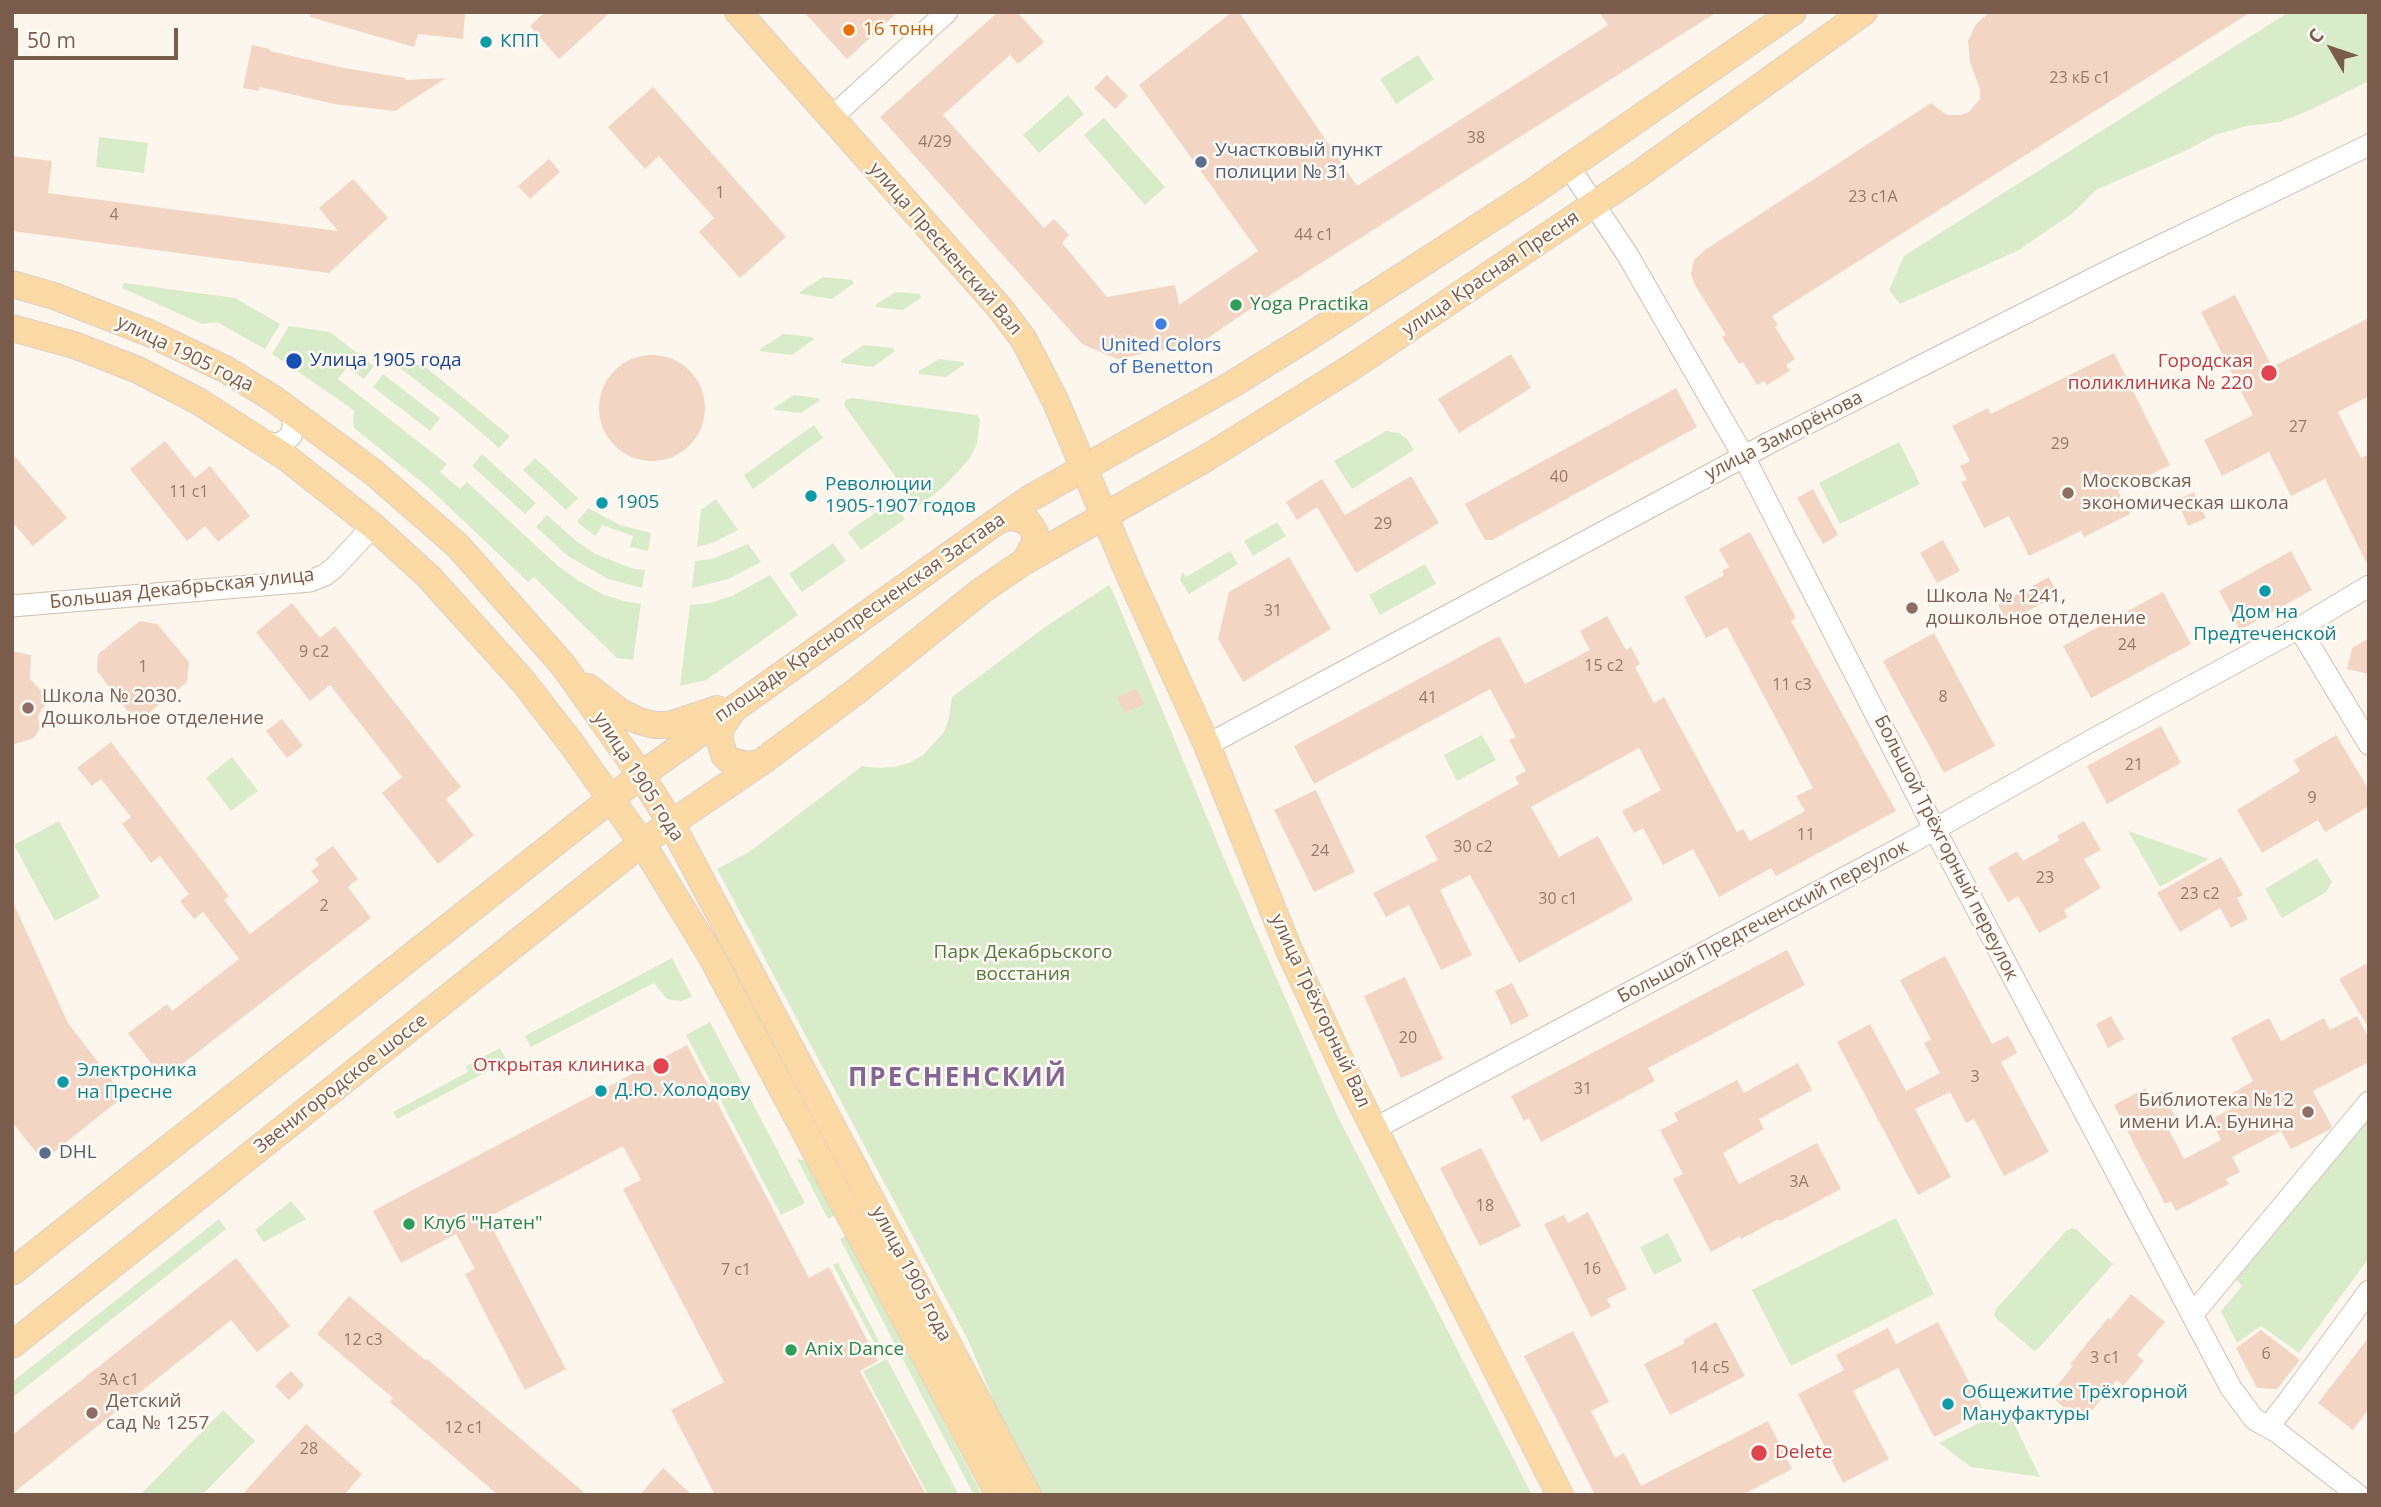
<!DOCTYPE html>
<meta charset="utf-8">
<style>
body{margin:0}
#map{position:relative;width:2381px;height:1507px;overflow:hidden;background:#fdf6ec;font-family:"Open Sans",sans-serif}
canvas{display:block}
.frame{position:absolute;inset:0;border:14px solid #7a5c4d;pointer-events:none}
.north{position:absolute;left:2297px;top:14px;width:70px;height:70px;-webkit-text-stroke:5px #fffaf3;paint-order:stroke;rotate:309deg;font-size:19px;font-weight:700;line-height:28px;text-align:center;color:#7a5c4d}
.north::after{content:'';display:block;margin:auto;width:24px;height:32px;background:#7a5c4d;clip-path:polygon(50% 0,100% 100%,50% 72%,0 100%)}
.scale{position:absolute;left:14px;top:28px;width:164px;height:32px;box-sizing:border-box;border:4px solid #7a5c4d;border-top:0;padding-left:9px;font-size:21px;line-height:24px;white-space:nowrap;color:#7a5c4d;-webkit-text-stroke:5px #fffaf3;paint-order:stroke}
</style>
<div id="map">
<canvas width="2381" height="1507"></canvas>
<div class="frame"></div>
<div class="north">С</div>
<div class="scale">50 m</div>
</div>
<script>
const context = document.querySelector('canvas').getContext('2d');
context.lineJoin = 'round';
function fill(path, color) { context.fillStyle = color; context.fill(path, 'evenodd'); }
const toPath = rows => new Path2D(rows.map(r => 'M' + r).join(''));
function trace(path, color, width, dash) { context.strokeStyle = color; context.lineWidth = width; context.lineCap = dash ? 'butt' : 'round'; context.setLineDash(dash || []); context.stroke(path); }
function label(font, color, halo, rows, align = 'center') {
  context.font = font + ' "Open Sans",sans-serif'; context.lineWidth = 5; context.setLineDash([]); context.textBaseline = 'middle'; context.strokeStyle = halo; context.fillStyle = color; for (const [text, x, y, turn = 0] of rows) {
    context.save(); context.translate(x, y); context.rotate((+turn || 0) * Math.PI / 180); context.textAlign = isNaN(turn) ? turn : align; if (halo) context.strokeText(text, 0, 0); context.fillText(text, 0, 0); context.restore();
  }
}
const green = toPath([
 [2289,12,2363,12,2369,15,2369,81,2310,110,2280,122,2246,126,2215,135,2187,150,2096,190,2073,213,2019,250,1900,304,1889,290,1904,256],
 [1418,55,1434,79,1396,104,1380,79],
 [1068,95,1084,114,1039,153,1023,135],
 [1104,118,1165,187,1145,205,1084,135],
 [99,137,148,143,144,173,96,167],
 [823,277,852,280,854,283,832,299,800,294,800,292],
 [124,283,235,298,280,324,265,349,217,322,202,324,122,288],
 [896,292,920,294,921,298,903,310,876,307,876,304],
 [289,326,330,332,374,366,364,379,347,367,338,379,447,464,440,472,460,489,467,482,558,566,579,581,602,594,623,601,641,604,633,660,617,658,534,577,528,582,429,488,354,428,353,415,355,411,272,354],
 [783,334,812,337,814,339,792,355,760,351,760,349],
 [864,345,893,348,895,351,873,367,841,363,841,360],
 [939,359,963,362,965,364,946,377,919,374,919,371],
 [396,365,423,365,510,436,499,448,456,411],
 [383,374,440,418,430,431,373,387],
 [794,395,818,398,820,400,801,413,774,410,775,407],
 [852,398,977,415,980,419,977,444,970,458,955,475,940,490,917,507,844,405,846,400],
 [814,425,823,438,753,489,744,475],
 [1386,431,1399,433,1407,439,1414,450,1352,489,1334,461],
 [1899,442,1920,484,1840,524,1819,483],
 [482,454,536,503,525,514,472,466],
 [535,458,578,498,566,510,523,470],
 [716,499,738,530,712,543,697,547,701,510],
 [892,501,905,519,861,550,848,532],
 [588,508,620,525,651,533,648,551,630,547,633,536,602,525,596,536,587,530,577,522],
 [547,515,575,540,595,554,634,569,645,570,642,588,608,579,568,556,536,527],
 [1277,522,1286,536,1253,556,1244,541],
 [833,543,846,561,802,592,789,574],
 [748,544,761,562,728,579,692,588,695,561,712,559],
 [1230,551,1238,564,1189,594,1180,580,1182,573,1183,572,1186,577],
 [1425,564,1436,584,1380,615,1369,595],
 [770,575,798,615,706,680,680,686,690,605,710,603,732,596],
 [1109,585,1113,592,1226,863,1336,1113,1532,1495,1040,1495,1009,1437,968,1340,717,869,749,852,862,766,878,768,894,767,909,763,923,755,944,732,949,718,952,697,1045,627],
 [1482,735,1496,760,1457,781,1444,755],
 [232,757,258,791,231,811,206,778],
 [59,821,100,897,55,921,14,845],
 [2128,831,2209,859,2160,887],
 [2317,858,2332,882,2326,892,2282,918,2265,889],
 [672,958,692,997,681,1001,667,999,654,983,531,1047,525,1036],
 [710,1022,805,1203,781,1215,686,1035],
 [500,1048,507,1061,397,1119,393,1112,468,1072,466,1066],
 [2369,1119,2369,1258,2299,1353,2261,1326,2237,1343,2221,1311,2242,1286,2236,1280],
 [797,1159,807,1161,835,1215,828,1219],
 [291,1201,306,1219,264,1242,255,1230],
 [1896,1218,1934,1294,1791,1366,1752,1290],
 [219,1219,226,1229,12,1398,12,1382],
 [2072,1228,2077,1230,2113,1264,2039,1348,2034,1351,1997,1319,1994,1315,1996,1309,2066,1231],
 [1668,1233,1682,1261,1654,1275,1640,1247],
 [847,1235,982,1495,974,1495,840,1239],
 [838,1263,883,1349,879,1352,833,1265],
 [887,1359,959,1495,928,1495,863,1371],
 [2007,1409,2040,1477,1971,1467,1939,1443],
 [223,1410,255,1441,202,1495,140,1495]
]);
const building = toPath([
 [311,12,465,14,463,39,418,34,414,47,310,17],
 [545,12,611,12,559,59,530,26],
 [804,12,898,12,847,59],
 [998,12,1017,12,1044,42,1018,64,1010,55,943,115,1044,228,1054,219,1069,235,1062,243,1107,297,1175,285,1179,305,1258,251,1139,85,1232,12,1239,12,1357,186,1608,25,1599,12,1717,12,1272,294,1202,342,1117,359,1082,344,880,117],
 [1990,12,2251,12,1772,316,1778,325,1775,327,1795,359,1786,365,1790,371,1767,385,1764,381,1757,385,1743,362,1739,364,1722,337,1726,335,1695,285,1691,274,1694,260,1705,250,1931,103,1947,115,1961,115,1969,112,1980,99,1980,89,1970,62,1968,41,1976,24],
 [252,45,270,49,270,51,344,68,405,78,405,80,446,78,395,111,334,104,260,87,259,91,243,88],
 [1107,75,1128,96,1115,109,1094,88],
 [653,87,786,237,740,278,699,232,714,218,659,156,645,169,608,127],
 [12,156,52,161,48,193,338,231,319,208,353,179,388,218,329,273,12,231],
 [549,159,560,172,530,199,518,186],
 [2235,295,2272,367,2369,318,2369,396,2338,412,2361,458,2369,454,2369,568,2325,479,2291,496,2269,452,2222,476,2204,440,2253,415,2201,312],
 [2114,353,2170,465,2118,491,2130,514,2084,537,2081,531,2029,556,2009,516,1984,528,1961,482,1967,480,1960,466,1970,461,1952,426,1988,408,1991,414],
 [1511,354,1531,388,1459,433,1438,399],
 '599 408a53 53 0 1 1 106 0a53 53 0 1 1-106 0Z',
 [1676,388,1697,427,1492,540,1485,540,1465,504],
 [165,441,195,478,210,466,250,516,218,542,205,526,187,541,130,469],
 [12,453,67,518,33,546,12,522],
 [1411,476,1439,523,1356,573,1317,507,1297,520,1286,502,1322,479,1345,515],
 [1813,489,1838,535,1823,544,1797,498],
 [2194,492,2206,518,2188,526,2177,500],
 [1750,532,1796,618,1791,621,1896,811,1776,876,1771,868,1719,897,1693,849,1663,865,1643,828,1634,833,1622,811,1661,790,1639,748,1531,807,1559,857,1598,836,1633,900,1519,963,1470,875,1440,890,1472,955,1441,970,1409,905,1386,917,1373,893,1438,860,1425,836,1519,784,1515,777,1526,771,1509,740,1516,737,1490,689,1314,784,1294,746,1499,636,1525,684,1590,650,1580,631,1607,616,1626,650,1631,647,1640,664,1635,667,1654,703,1664,697,1737,832,1743,829,1750,841,1805,811,1796,796,1813,788,1727,627,1706,638,1684,597,1724,575,1722,571,1729,567,1719,549],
 [1943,540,1960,571,1937,583,1920,553],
 [2291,551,2312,590,2240,630,2219,591],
 [1289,557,1331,629,1243,682,1218,639,1229,592],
 [2049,577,2058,595,2007,622,1998,605],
 [2163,592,2191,644,2091,698,2063,646],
 [292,603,320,638,335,626,461,787,446,799,474,835,438,864,382,793,402,777,330,685,310,701,256,632],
 [140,621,157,624,189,662,187,682,148,714,129,713,97,671,98,654],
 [1934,633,1995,746,1944,773,1883,661],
 [2369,638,2369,674,2347,669,2352,648],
 [12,651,31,655,30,679,49,699,38,716,40,728,34,738,12,745],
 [1137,689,1144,704,1124,713,1117,697],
 [282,719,303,746,287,758,266,731],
 [2161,726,2181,763,2107,804,2087,766],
 [2336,735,2369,790,2369,806,2325,832,2318,820,2262,853,2237,810,2300,771,2294,760],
 [111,742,229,896,224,900,250,934,319,881,311,871,319,865,315,859,333,846,358,879,348,887,371,918,163,1079,128,1033,167,1004,172,1011,239,959,203,912,194,919,180,901,189,894,160,856,151,863,122,824,131,817,101,779,92,786,77,768],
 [1316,790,1355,872,1314,892,1274,810],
 [2084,821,2101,850,2084,859,2101,888,2064,910,2068,917,2039,933,2018,896,2008,902,1988,868,2017,851,2023,861,2060,840,2057,836],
 [2221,857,2243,895,2237,898,2248,919,2231,928,2220,908,2180,932,2157,893],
 [12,900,68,1023,124,1096,43,1161,12,1122],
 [1787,950,1805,985,1648,1068,1655,1081,1541,1142,1529,1118,1524,1121,1511,1096],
 [1945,956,1992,1044,2008,1036,2013,1044,2017,1053,2001,1062,2049,1152,2004,1176,1974,1119,1966,1123,1950,1092,1915,1109,1951,1177,1918,1195,1837,1042,1870,1024,1906,1091,1940,1073,1924,1043,1931,1039,1900,980],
 [2369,962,2369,1029,2339,979],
 [1405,977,1443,1059,1401,1078,1364,996],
 [1512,983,1529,1016,1511,1025,1495,991],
 [2111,1016,2124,1039,2108,1048,2096,1024],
 [2357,1016,2369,1038,2369,1062,2313,1091,2332,1127,2329,1130,2291,1149,2281,1131,2232,1157,2240,1172,2226,1179,2229,1184,2176,1211,2171,1201,2165,1204,2114,1105,2146,1088,2150,1097,2162,1091,2179,1124,2169,1130,2184,1159,2221,1140,2211,1119,2237,1106,2231,1094,2253,1081,2231,1038,2269,1018,2281,1041,2324,1018,2330,1030],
 [687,1045,809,1278,829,1267,878,1361,860,1371,926,1495,715,1495,671,1410,724,1382,623,1189,641,1180,623,1146,487,1218,566,1369,525,1390,465,1274,475,1269,456,1234,401,1263,373,1211],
 [1798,1063,1812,1090,1759,1119,1764,1129,1723,1153,1739,1184,1817,1143,1841,1189,1780,1221,1779,1219,1741,1239,1740,1236,1711,1252,1673,1179,1683,1174,1660,1130,1678,1121,1674,1113,1737,1080,1744,1093],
 [1481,1148,1521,1226,1480,1246,1440,1168],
 [1588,1212,1627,1289,1607,1299,1611,1307,1591,1317,1544,1224,1564,1215,1568,1223],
 [236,1258,290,1326,257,1352,231,1320,12,1494,12,1435],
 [2131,1294,2165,1322,2137,1355,2144,1361,2123,1386,2117,1380,2082,1422,2049,1395,2073,1366,2070,1364,2108,1318,2110,1320],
 [349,1296,425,1360,427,1359,587,1495,498,1495,390,1402,393,1398,317,1334],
 [1716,1322,1745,1376,1670,1415,1644,1364,1685,1343,1683,1340],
 [1938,1322,1984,1411,1934,1437,1898,1368,1853,1391,1889,1459,1843,1483,1798,1394,1844,1370,1836,1355,1888,1328,1896,1344],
 [2261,1330,2300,1360,2277,1389,2257,1388,2236,1348],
 [1573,1331,1609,1402,1591,1411,1615,1458,1624,1453,1641,1486,1768,1421,1792,1469,1742,1495,1595,1495,1524,1356],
 [2369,1337,2369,1409,2353,1430,2318,1403],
 [291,1371,304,1385,289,1400,275,1386],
 [306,1424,362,1474,344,1495,242,1495],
 [663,1468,692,1495,640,1495]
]);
const minor = toPath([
 [831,118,947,12],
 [1569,167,1627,254,1744,457,1934,828,2231,1388,2254,1419,2277,1432,2358,1495],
 [262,441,278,445,291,436,294,421,286,407],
 [12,606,310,581,325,575,335,567,373,526],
 [2299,628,2369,744],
 [1207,745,1769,443,2110,270,2369,145],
 [1374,1129,1910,843,2096,738,2299,628,2369,586],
 [2192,1315,2369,1102],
 [2268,1427,2287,1403,2369,1291]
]);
const major = toPath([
 [738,12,1000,308,1024,340,1055,400,1132,581,1207,745,1289,950,1349,1079,1560,1495],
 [12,284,54,296,149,333,225,369,274,399,373,472,458,546,563,665,641,775,671,823,1028,1495],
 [12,328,74,345,138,370,198,401,287,458,373,526,428,576,522,680,571,743,642,843,710,954,999,1495],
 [996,522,1007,517,1017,518,1028,522,1035,533,1035,543,1025,561],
 [588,687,622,713,639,721,654,725,669,725,717,709],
 [733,710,722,726,719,737,724,755,729,760,746,765,760,763],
 [12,1272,641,775,996,522,1029,499,1231,385,1310,336,1528,195,1793,12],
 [12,1345,642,843,760,763,858,690,981,591,1025,561,1208,457,1352,367,1636,176,1864,12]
]);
const markers = [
 [849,30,7,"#e8710a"],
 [486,42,7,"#0f9aa8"],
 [1201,162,7,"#5c6f8a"],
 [1236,305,7,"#2e9e5b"],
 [1161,324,7,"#3f7fe0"],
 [294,361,9,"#1a4fb4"],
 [2269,373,9,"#e0444e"],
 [2068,493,7,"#8d6e63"],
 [811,496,7,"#0f9aa8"],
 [602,503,7,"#0f9aa8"],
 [2265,591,7,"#0f9aa8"],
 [1912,608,7,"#8d6e63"],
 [28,708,7,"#8d6e63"],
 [661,1066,9,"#e0444e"],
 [63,1082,7,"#0f9aa8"],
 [601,1091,7,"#0f9aa8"],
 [2308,1112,7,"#8d6e63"],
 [45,1153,7,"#5c6f8a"],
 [409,1224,7,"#2e9e5b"],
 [791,1350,7,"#2e9e5b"],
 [1948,1404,7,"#0f9aa8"],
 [92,1413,7,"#8d6e63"],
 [1759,1453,9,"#e0444e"]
];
const numberNames = [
 ["23 кБ с1",2080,78],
 ["38",1476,138],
 ["4/29",935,142],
 ["1",720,193],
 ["23 с1А",1873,197],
 ["4",114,215],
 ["44 с1",1314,235],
 ["27",2298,427],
 ["29",2060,444],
 ["40",1559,477],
 ["11 с1",189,492],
 ["29",1383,524],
 ["31",1273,611],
 ["24",2127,645],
 ["9 с2",314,652],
 ["15 с2",1604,666],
 ["1",143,667],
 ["11 с3",1792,685],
 ["8",1943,697],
 ["41",1428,698],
 ["21",2134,765],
 ["9",2312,798],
 ["11",1806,835],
 ["30 с2",1473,847],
 ["24",1320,851],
 ["23",2045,878],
 ["23 с2",2200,894],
 ["30 с1",1558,899],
 ["2",324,906],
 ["20",1408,1038],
 ["3",1975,1077],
 ["31",1583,1089],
 ["3А",1799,1182],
 ["18",1485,1206],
 ["16",1592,1269],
 ["7 с1",736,1270],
 ["12 с3",363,1340],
 ["6",2266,1354],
 ["3 с1",2105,1358],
 ["14 с5",1710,1368],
 ["3А с1",119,1380],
 ["12 с1",464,1428],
 ["28",309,1449]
];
const foodNames = [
 ["16 тонн",863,30]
];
const cultureNames = [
 ["КПП",500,42],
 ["Революции",825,485],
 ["1905-1907 годов",825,507],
 ["1905",616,503],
 ["Дом на",2265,613,"center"],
 ["Предтеченской",2265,635,"center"],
 ["Электроника",77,1071],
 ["на Пресне",77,1093],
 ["Д.Ю. Холодову",615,1091],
 ["Общежитие Трёхгорной",1962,1393],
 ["Мануфактуры",1962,1415]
];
const serviceNames = [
 ["Участковый пункт",1215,151],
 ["полиции № 31",1215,173],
 ["DHL",59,1153]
];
const streetNames = [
 ["улица Пресненский Вал",945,249,49],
 ["улица Красная Пресня",1491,274,-34],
 ["улица 1905 года",185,354,26],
 ["улица Заморёнова",1784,436,-27],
 ["Большая Декабрьская улица",182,589,-6],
 ["площадь Краснопресненская Застава",860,618,-35],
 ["улица 1905 года",638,777,57],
 ["Большой Трёхгорный переулок",1946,848,63],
 ["Большой Предтеченский переулок",1763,922,-28],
 ["улица Трёхгорный Вал",1320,1011,65],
 ["Звенигородское шоссе",341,1084,-38],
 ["улица 1905 года",911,1274,62]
];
const leisureNames = [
 ["Yoga Practika",1250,305],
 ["Клуб \"Натен\"",423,1224],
 ["Anix Dance",805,1350]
];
const shopNames = [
 ["United Colors",1161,346],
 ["of Benetton",1161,368]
];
const transitNames = [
 ["Улица 1905 года",310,361]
];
const healthNames = [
 ["Городская",2253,362],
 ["поликлиника № 220",2253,384],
 ["Открытая клиника",645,1066],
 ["Delete",1775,1453,"left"]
];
const educationNames = [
 ["Московская",2082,482],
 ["экономическая школа",2082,504],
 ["Школа № 1241,",1926,597],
 ["дошкольное отделение",1926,619],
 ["Школа № 2030.",42,697],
 ["Дошкольное отделение",42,719],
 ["Библиотека №12",2294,1101,"right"],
 ["имени И.А. Бунина",2294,1123,"right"],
 ["Детский",106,1402],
 ["сад № 1257",106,1424]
];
const parkNames = [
 ["Парк Декабрьского",1023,953],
 ["восстания",1023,975]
];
const districtNames = [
 ["ПРЕСНЕНСКИЙ",958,1079]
];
fill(green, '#d8ecc9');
fill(building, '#f3d5c3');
trace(minor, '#d1beb0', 23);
trace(major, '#dad1cd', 28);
trace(minor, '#fff', 21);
trace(major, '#fbd9a5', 26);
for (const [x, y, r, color] of markers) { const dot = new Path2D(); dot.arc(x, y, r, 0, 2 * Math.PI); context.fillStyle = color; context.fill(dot); trace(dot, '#fffaf3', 2.5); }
label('16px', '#987a6a', null, numberNames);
label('19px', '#c56008', '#fffaf3', foodNames, 'left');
label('19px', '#0d838f', '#fffaf3', cultureNames, 'left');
label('19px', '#4e5e75', '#fffaf3', serviceNames, 'left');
label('19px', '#7a5c4d', '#fffaf3', streetNames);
label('19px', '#27864d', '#fffaf3', leisureNames, 'left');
label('19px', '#366cbe', '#fffaf3', shopNames);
label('19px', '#164399', '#fffaf3', transitNames, 'left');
label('19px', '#be3a42', '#fffaf3', healthNames, 'right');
label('19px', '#785e54', '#fffaf3', educationNames, 'left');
label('19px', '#537a41', '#fffaf3', parkNames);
context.letterSpacing = '2px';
label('bold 26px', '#846695', '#fffaf3', districtNames);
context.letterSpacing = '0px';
</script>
